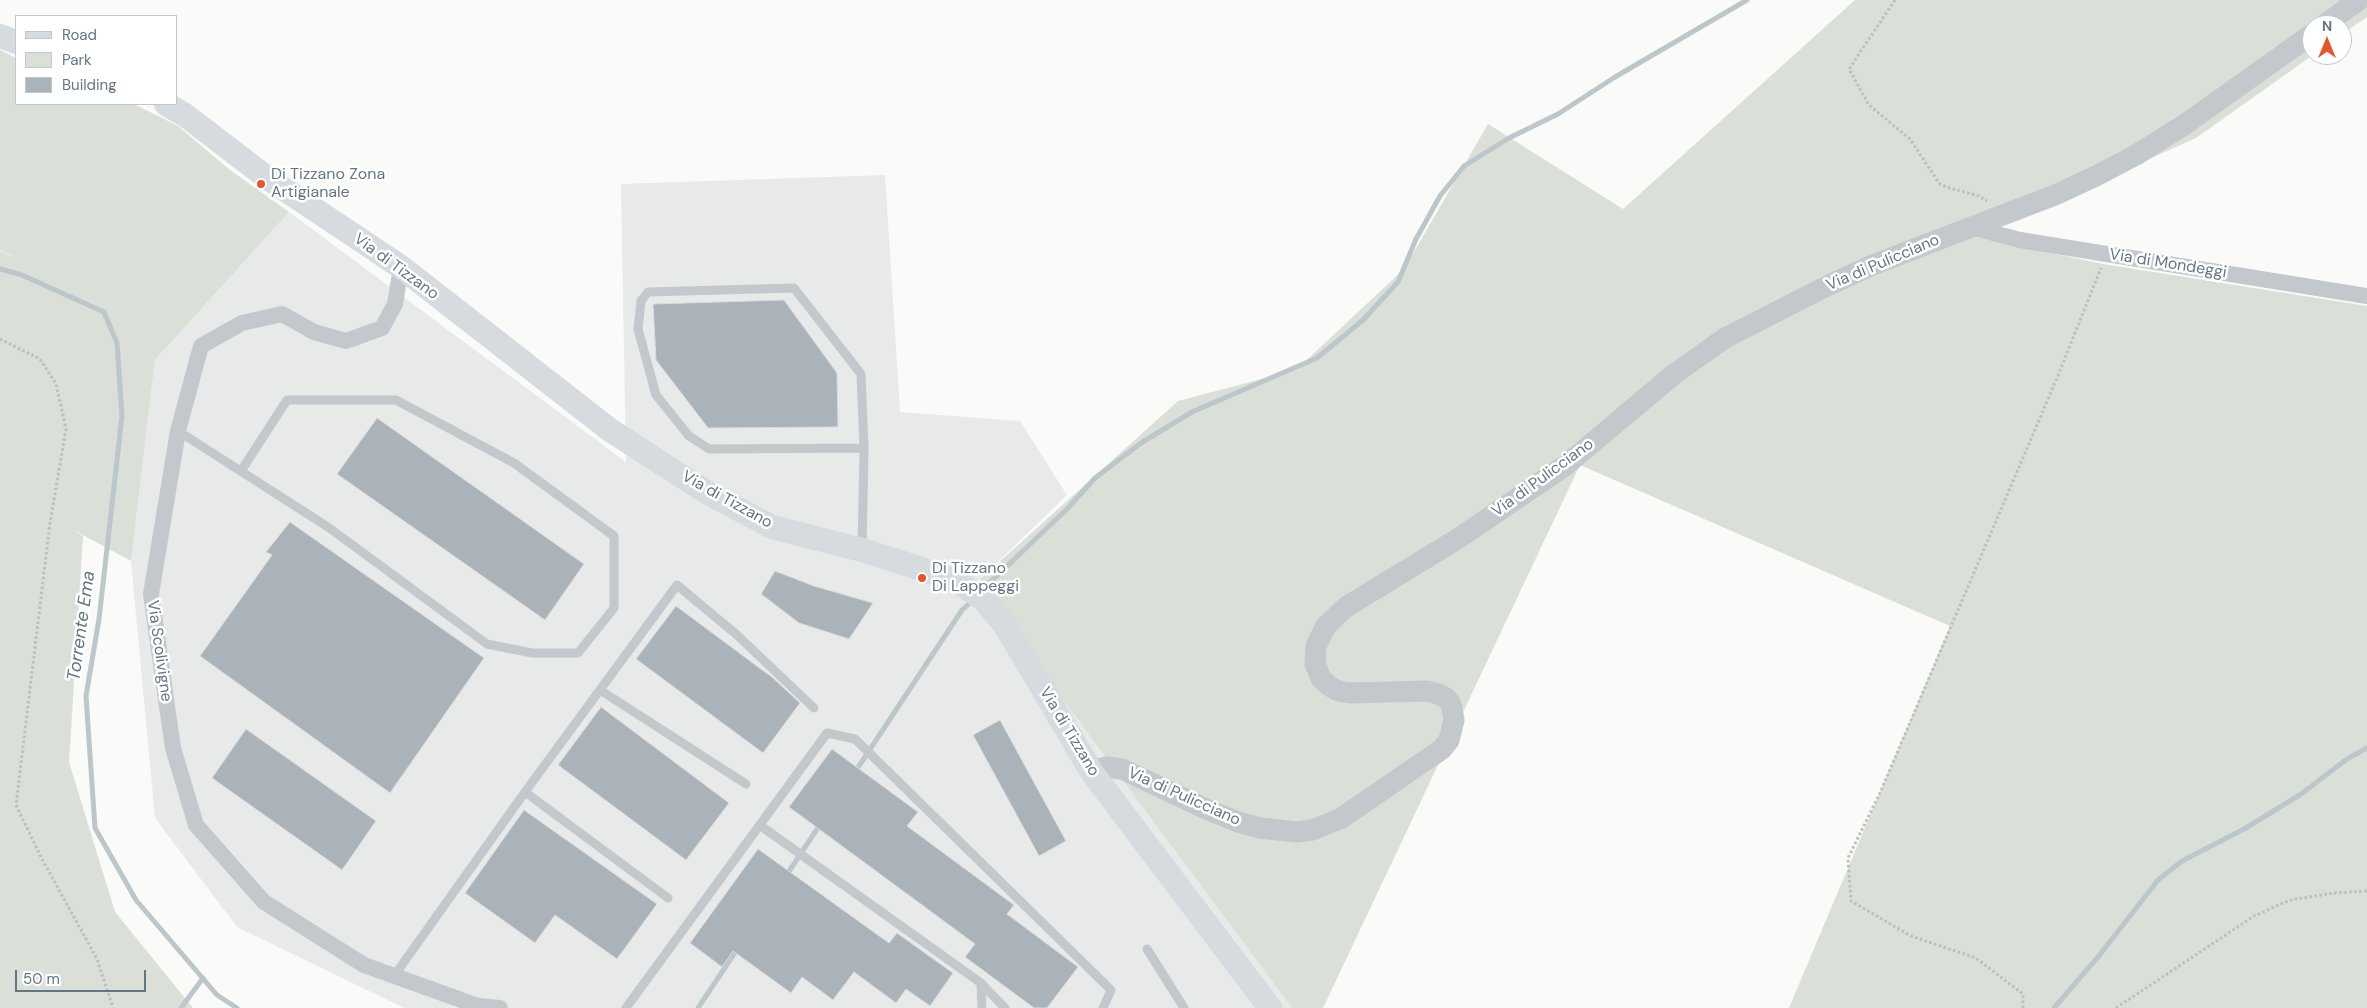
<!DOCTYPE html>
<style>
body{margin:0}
#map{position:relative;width:2367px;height:1008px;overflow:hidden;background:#fafaf8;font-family:"DM Sans",sans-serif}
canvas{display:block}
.legend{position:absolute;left:15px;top:15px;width:162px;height:90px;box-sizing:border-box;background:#fff;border:1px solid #c1c8cd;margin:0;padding:6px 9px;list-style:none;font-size:15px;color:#657683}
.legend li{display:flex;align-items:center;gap:10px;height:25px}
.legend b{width:25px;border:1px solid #c1c8cd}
.north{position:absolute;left:2302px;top:15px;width:50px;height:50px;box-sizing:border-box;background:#fff;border:1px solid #c1c8cd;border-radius:50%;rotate:0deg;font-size:14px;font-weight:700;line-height:20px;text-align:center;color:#657683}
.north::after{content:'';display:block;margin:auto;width:18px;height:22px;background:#e4572e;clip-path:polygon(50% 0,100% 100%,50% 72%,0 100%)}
.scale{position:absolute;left:15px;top:970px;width:131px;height:22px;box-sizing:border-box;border:2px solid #657683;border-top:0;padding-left:6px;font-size:15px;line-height:18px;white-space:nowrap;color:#657683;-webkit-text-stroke:4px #fff;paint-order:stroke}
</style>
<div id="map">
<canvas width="2367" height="1008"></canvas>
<ul class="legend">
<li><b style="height:6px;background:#d6dbdf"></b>Road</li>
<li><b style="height:14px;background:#dadfd7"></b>Park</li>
<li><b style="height:14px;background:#aab3b9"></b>Building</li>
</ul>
<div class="north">N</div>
<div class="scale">50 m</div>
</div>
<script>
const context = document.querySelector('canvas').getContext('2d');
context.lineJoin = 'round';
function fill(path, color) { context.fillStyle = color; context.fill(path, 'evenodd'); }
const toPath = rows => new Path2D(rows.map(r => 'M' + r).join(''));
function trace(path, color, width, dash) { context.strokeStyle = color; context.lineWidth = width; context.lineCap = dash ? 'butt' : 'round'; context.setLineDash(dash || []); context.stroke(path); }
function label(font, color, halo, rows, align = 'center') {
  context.font = font + ' "DM Sans",sans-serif'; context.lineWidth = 5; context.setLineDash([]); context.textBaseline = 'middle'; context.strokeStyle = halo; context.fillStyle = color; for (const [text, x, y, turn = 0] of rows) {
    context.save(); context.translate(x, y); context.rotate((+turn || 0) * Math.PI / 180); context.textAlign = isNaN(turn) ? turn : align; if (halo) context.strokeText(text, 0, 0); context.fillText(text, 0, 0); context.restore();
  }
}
const built = toPath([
 [885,175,900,412,1020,421,1067,495,976,583,1292,1008,404,1008,237,927,155,818,131,561,155,360,289,212,626,462,621,184]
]);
const green = toPath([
 [1855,0,2367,0,2367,17,2342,34,2342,25,2312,25,2313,55,2196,138,1975,237,2103,264,2367,306,2367,1008,1789,1008,1950,626,1580,465,1323,1008,1292,1008,976,583,1178,401,1296,370,1404,269,1488,124,1623,209],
 [0,50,16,58,16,104,134,104,178,126,230,170,289,212,155,360,131,561,72,529,83,536,69,762,115,912,193,1008,0,1008,0,251,19,259,0,250]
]);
const stream = toPath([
 [0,269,22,275,104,312,117,343,122,416,99,619,86,696,95,828,136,900,217,995,237,1008],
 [982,590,1067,509,1095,478,1141,443,1192,412,1317,358,1363,320,1398,282,1416,239,1440,196,1464,166,1509,138,1558,114,1615,77,1747,0],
 [855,772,962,610,973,600],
 [786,876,821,823],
 [181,1008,203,978],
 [698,1008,738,948],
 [2054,1008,2098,957,2158,880,2182,861,2246,828,2301,794,2347,759,2367,748]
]);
const building = toPath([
 [784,300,837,373,838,427,708,428,656,360,653,304,784,300],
 [377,418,584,564,545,620,337,474,377,418],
 [290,522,484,658,390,793,200,656,272,555,266,552,290,522],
 [775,571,814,586,873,603,849,639,799,623,761,594,775,571],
 [676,606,773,678,800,703,763,753,636,659,676,606],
 [601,707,729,803,686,860,558,765,601,707],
 [1000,720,1066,841,1039,856,973,735,1000,720],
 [246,729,376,821,342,870,212,778,246,729],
 [832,749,918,812,907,826,1014,905,1007,914,1078,967,1047,1008,1034,1008,965,957,975,944,789,807,832,749],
 [524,810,657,904,617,959,555,915,535,943,465,893,524,810],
 [758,849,889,943,897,933,953,973,930,1006,906,989,896,1003,854,972,833,1000,802,977,791,993,733,951,722,967,690,943,758,849]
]);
const path = toPath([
 [1895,0,1849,69,1869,105,1910,139,1939,183,1946,187,1979,196,1987,201],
 [0,339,40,359,56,384,66,429,50,523,16,805,42,859,97,959,113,1008],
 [2023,1008,2023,994,1976,958,1911,936,1851,901,1848,858,1880,793,2057,378,2101,268],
 [2116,1008,2254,916,2290,900,2334,893,2367,891]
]);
const service = toPath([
 [178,431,328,527,487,644,532,653,578,653,614,608,614,536,514,463,396,400,287,400,241,471],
 [862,550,864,448,861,374,794,288,648,292,641,301,638,329,656,395,689,436,709,449,864,448],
 [600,690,746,784],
 [525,792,668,898],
 [761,826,981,983,1005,1008],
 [1147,949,1184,1008],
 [394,976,525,792,677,585,737,635,814,708],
 [981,983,982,1008],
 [626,1008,827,733,855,739,1111,990,1103,1008]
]);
const minor = toPath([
 [1970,227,2020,240,2367,296],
 [401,267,395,304,382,328,346,341,314,332,282,314,242,323,201,346,178,431,151,594,173,748,196,825,264,902,364,965,478,1006,500,1008]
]);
const tertiary = toPath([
 [2324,25,2359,0],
 [1091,771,1107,767,1122,769,1206,809,1238,822,1260,828,1297,832,1312,830,1340,819,1442,749,1449,740,1454,720,1451,704,1446,698,1438,694,1427,691,1350,693,1338,691,1328,685,1321,678,1315,664,1316,646,1326,626,1346,607,1459,538,1566,465,1673,375,1725,338,1827,286,1870,266,2055,195,2096,176,2136,155,2184,125,2312,34]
]);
const secondary = toPath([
 [0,36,16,42],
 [166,104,185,115,266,177,401,267,610,430,706,492,772,527,862,550,925,570,958,582,984,600,1005,625,1091,771,1270,1008]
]);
const markers = [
 [261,184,5,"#e4572e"],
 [922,578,5,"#e4572e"]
];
const poiNames = [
 ["Di Tizzano Zona",271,175],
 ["Artigianale",271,193],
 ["Di Tizzano",932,569],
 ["Di Lappeggi",932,587]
];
const streetNames = [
 ["Via di Pulicciano",1883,263,-23],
 ["Via di Mondeggi",2168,264,9],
 ["Via di Tizzano",396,267,36],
 ["Via di Pulicciano",1543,478,-36],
 ["Via di Tizzano",727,500,29],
 ["Via Scolivigne",159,651,82],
 ["Via di Tizzano",1069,732,59],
 ["Via di Pulicciano",1184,797,24]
];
const waterNames = [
 ["Torrente Ema",82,626,-82]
];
fill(built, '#e8e9e9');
fill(green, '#dadfd7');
trace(stream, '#bbc7cb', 5);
fill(building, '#aab3b9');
trace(building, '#dcdcda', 1);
trace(path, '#bbbfc2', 3, [2.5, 2.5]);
trace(service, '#c3c8cc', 9);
trace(minor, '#c3c8cc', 16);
trace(tertiary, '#c3c8cc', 21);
trace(secondary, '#d6dbdf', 24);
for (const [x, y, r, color] of markers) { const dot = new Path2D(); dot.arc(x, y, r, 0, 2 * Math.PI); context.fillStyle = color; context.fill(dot); trace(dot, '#fff', 2); }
label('16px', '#657683', '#fff', poiNames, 'left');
label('16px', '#657683', '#fff', streetNames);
label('italic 18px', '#60757c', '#fff', waterNames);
</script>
